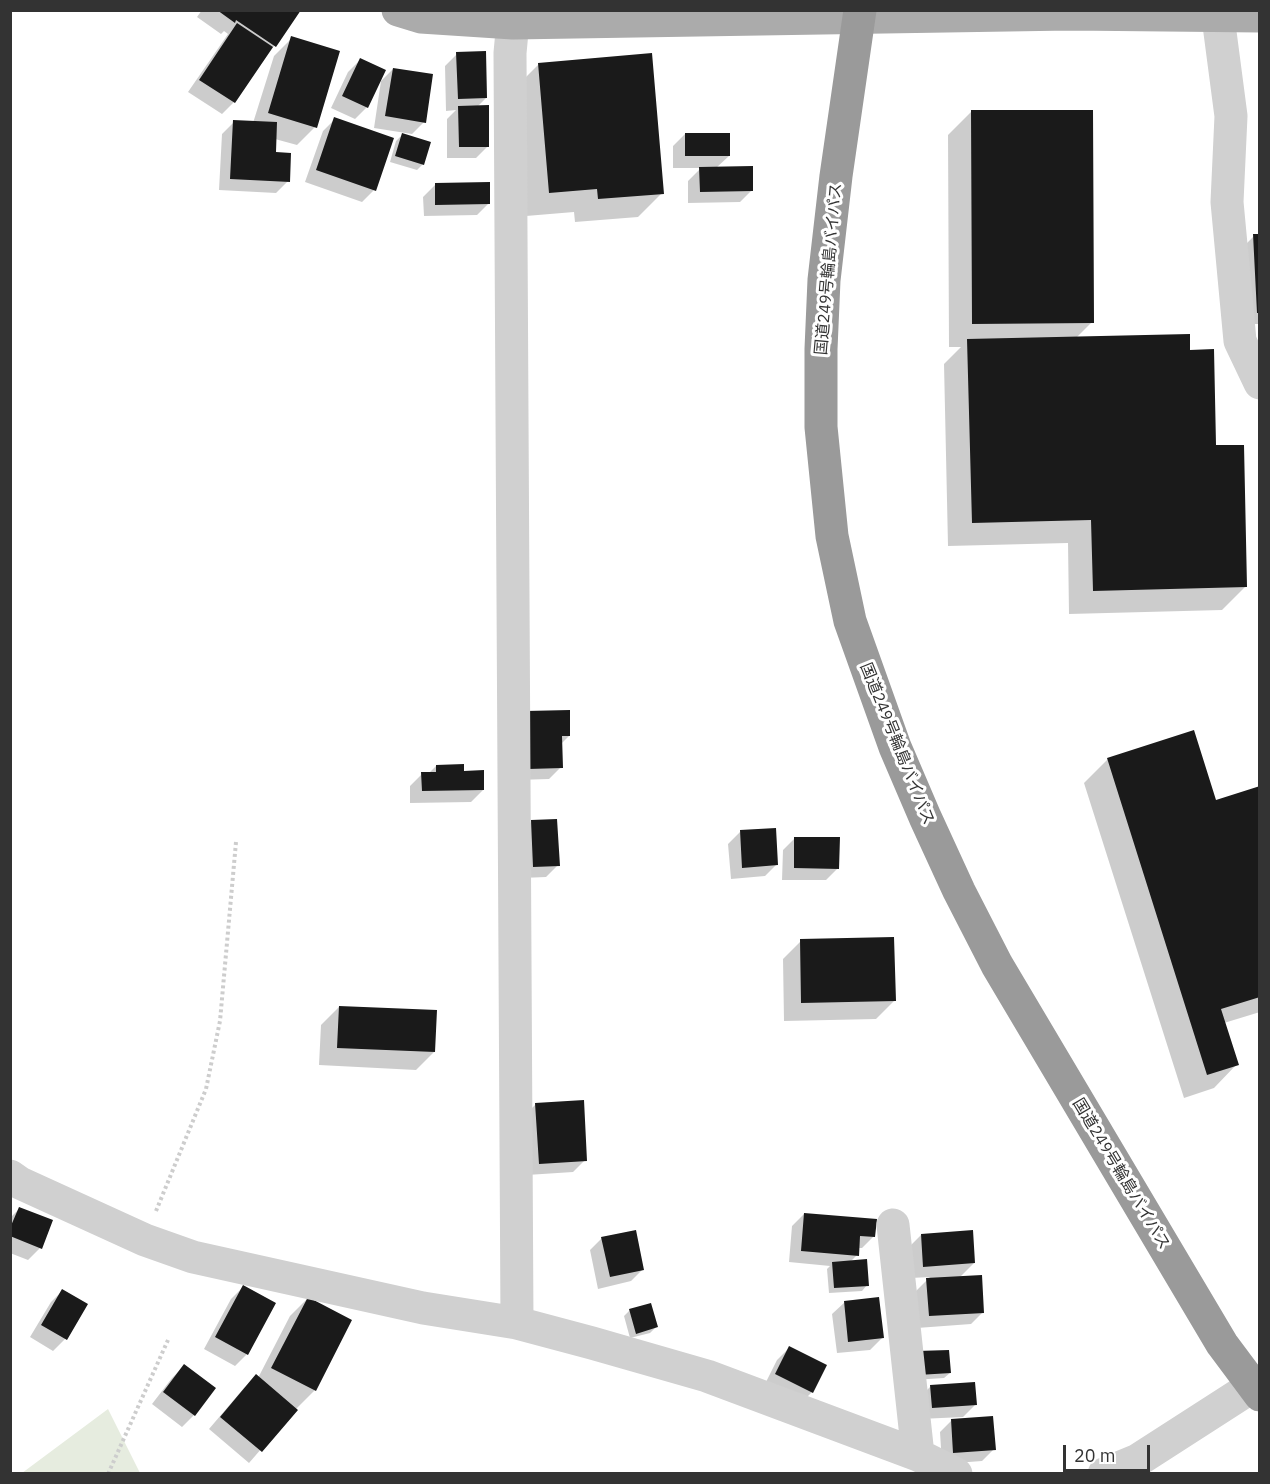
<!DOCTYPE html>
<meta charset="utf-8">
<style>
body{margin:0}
#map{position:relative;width:1270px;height:1484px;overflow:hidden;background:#fff;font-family:"IBM Plex Sans",sans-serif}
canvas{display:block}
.frame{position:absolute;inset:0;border:12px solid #333;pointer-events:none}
.scale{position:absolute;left:1063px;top:1445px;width:87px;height:27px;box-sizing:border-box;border:3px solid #333;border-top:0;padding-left:8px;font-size:18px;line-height:21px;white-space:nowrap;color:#333;-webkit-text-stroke:4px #fff;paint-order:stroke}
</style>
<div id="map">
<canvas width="1270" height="1484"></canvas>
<div class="frame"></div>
<div class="scale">20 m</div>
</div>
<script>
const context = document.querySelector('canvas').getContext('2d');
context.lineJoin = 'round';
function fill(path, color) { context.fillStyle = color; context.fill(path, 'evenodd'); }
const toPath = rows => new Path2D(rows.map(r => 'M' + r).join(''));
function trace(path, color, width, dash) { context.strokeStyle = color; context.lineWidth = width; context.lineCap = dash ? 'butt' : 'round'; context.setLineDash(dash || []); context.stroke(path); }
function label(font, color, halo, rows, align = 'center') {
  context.font = font + ' "IBM Plex Sans","Noto Sans JP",sans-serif'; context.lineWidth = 6; context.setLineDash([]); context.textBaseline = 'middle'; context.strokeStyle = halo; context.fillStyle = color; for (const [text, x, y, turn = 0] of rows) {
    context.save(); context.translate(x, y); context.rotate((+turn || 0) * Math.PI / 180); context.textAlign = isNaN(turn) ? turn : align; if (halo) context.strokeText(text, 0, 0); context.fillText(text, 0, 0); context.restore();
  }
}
const green = toPath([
 [108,1409,140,1473,22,1473]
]);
const shadow = toPath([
 [202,10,299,11,234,102,222,114,188,92,228,34,224,31,221,34,197,17],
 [292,38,315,127,297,145,275,139,275,154,288,181,276,193,219,190,222,134,234,122,253,123,274,56],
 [457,54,486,98,477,107,488,146,476,158,447,158,447,119,456,110,446,111,445,66],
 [360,60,367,107,355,119,331,108,348,72],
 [539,64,662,193,638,217,575,222,574,212,526,216,515,88],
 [393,69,424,122,412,134,374,128,381,81],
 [972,111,1092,322,1076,338,1189,351,1215,447,1246,586,1222,610,1069,614,1068,543,948,546,944,364,961,347,949,347,948,135],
 [335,119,374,190,362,202,305,182,323,131],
 [685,134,729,156,716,168,752,190,740,202,688,203,688,181,701,168,673,168,673,146],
 [402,135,423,164,417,170,390,162,396,141],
 [435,185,489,203,477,215,424,216,423,197],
 [1260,235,1260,324,1245,324,1242,248,1254,236],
 [515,725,569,736,561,744,561,767,549,779,516,780],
 [1108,759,1215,801,1260,787,1260,1012,1224,1023,1237,1064,1214,1088,1184,1098,1084,783],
 [436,766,463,773,483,790,471,802,410,803,410,786,422,774,429,773],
 [532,821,558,865,546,877,522,878,520,833],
 [740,832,777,864,765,876,731,879,728,844],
 [795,838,838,868,826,880,782,880,783,850],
 [801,941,894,1001,876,1019,784,1021,783,959],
 [339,1007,434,1052,416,1070,319,1065,321,1025],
 [536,1104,585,1160,573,1172,527,1175,524,1116],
 [20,1208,40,1248,28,1260,10,1253,10,1218],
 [804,1214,874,1236,862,1248,858,1248,857,1255,850,1262,867,1285,862,1291,829,1293,827,1269,830,1266,789,1262,792,1226],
 [921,1235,974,1263,959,1278,983,1312,971,1324,917,1328,915,1292,930,1277,911,1278,909,1247],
 [602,1238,643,1269,631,1281,598,1289,590,1250],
 [243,1287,274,1304,247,1354,235,1366,204,1349,231,1299],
 [63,1290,86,1304,65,1339,53,1351,30,1337,51,1302],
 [308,1298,315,1390,295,1410,249,1463,209,1429,244,1388,258,1378,290,1316],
 [845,1302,882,1338,870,1350,837,1353,832,1314],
 [630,1310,656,1327,650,1333,630,1338,624,1316],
 [789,1348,812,1392,800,1404,764,1386,777,1360],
 [948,1351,950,1373,944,1378,913,1380],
 [184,1366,214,1389,194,1415,182,1427,152,1404,172,1378],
 [931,1386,975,1405,963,1417,920,1419,919,1398],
 [952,1420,994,1449,982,1461,942,1464,940,1432]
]);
const building = toPath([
 [217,10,301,10,276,47,236,20,235,23],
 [237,23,273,47,235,103,199,80],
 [291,36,340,51,317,128,268,113],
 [486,51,487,98,458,99,456,52],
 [652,53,664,194,598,199,597,189,549,193,538,63],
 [360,58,386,70,368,108,342,96],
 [393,68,433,74,426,123,385,116],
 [489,105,489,147,459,147,458,106],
 [971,110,1093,110,1094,323,972,324],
 [334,117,394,138,376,191,316,170],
 [233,120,277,122,276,152,291,153,290,182,230,179],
 [402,133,431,142,424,165,395,156],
 [685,133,730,133,730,156,685,156],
 [753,166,753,191,700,192,699,167],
 [490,182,490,204,435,205,435,183],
 [1253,234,1260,234,1260,313,1257,313],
 [1190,334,1190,350,1214,349,1216,445,1244,445,1247,587,1093,591,1091,520,972,523,967,339],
 [570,710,570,736,562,736,563,768,528,769,526,711],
 [1194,730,1216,800,1260,786,1260,997,1221,1009,1239,1065,1207,1075,1107,758],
 [464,764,464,771,484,770,484,790,422,791,421,772,436,772,436,765],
 [557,819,560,866,533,867,531,820],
 [776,828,778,865,742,868,740,830],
 [794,837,840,837,839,869,794,868],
 [894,937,896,1001,801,1003,800,939],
 [339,1006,437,1010,435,1052,337,1048],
 [584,1100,587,1161,539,1164,535,1103],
 [19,1207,53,1220,42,1249,10,1236,10,1228],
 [804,1213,877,1219,875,1237,860,1236,859,1256,801,1251],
 [636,1230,644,1270,610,1277,601,1237],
 [973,1230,975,1263,923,1267,921,1234],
 [867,1259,869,1286,834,1288,832,1262],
 [982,1275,984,1313,929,1316,926,1278],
 [243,1285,276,1303,248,1355,215,1337],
 [62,1289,88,1304,67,1340,41,1325],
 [308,1297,352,1320,316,1391,271,1368],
 [879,1297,884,1338,848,1342,844,1301],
 [651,1303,658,1327,636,1334,629,1309],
 [789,1346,827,1365,813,1393,775,1374],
 [949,1350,951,1373,918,1375,917,1351],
 [184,1364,216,1388,195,1416,163,1392],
 [256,1374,298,1410,262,1452,220,1417],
 [975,1382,977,1405,932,1408,930,1385],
 [993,1416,996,1450,953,1453,951,1419]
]);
const path = toPath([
 [156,1211,206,1089,220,1021,236,842],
 [108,1474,168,1340]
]);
const minor = toPath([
 [514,10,510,53,517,1323],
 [1218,17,1231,116,1227,202,1240,341,1260,383],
 [10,1176,20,1183,145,1240,193,1257,423,1308,517,1323,592,1343,707,1376,918,1455,956,1474],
 [893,1225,918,1455],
 [1104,1474,1138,1460,1253,1386,1260,1385]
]);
const major = toPath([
 [398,10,421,17,513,23,1070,14,1260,16]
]);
const highway = toPath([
 [860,10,836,176,824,280,821,349,821,427,832,536,850,621,895,747,925,817,959,891,997,965,1222,1344,1260,1395]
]);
const streetNames = [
 ["国道249号輪島バイパス",829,269,-85],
 ["国道249号輪島バイパス",897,744,68],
 ["国道249号輪島バイパス",1121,1174,59]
];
fill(green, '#e6ecdf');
fill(shadow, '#0003');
fill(building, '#1a1a1a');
trace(path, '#cdcdcd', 4, [3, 3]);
trace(minor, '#d0d0d0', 33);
trace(major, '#ababab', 33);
trace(highway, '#9a9a9a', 33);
label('16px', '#333', '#fff', streetNames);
</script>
